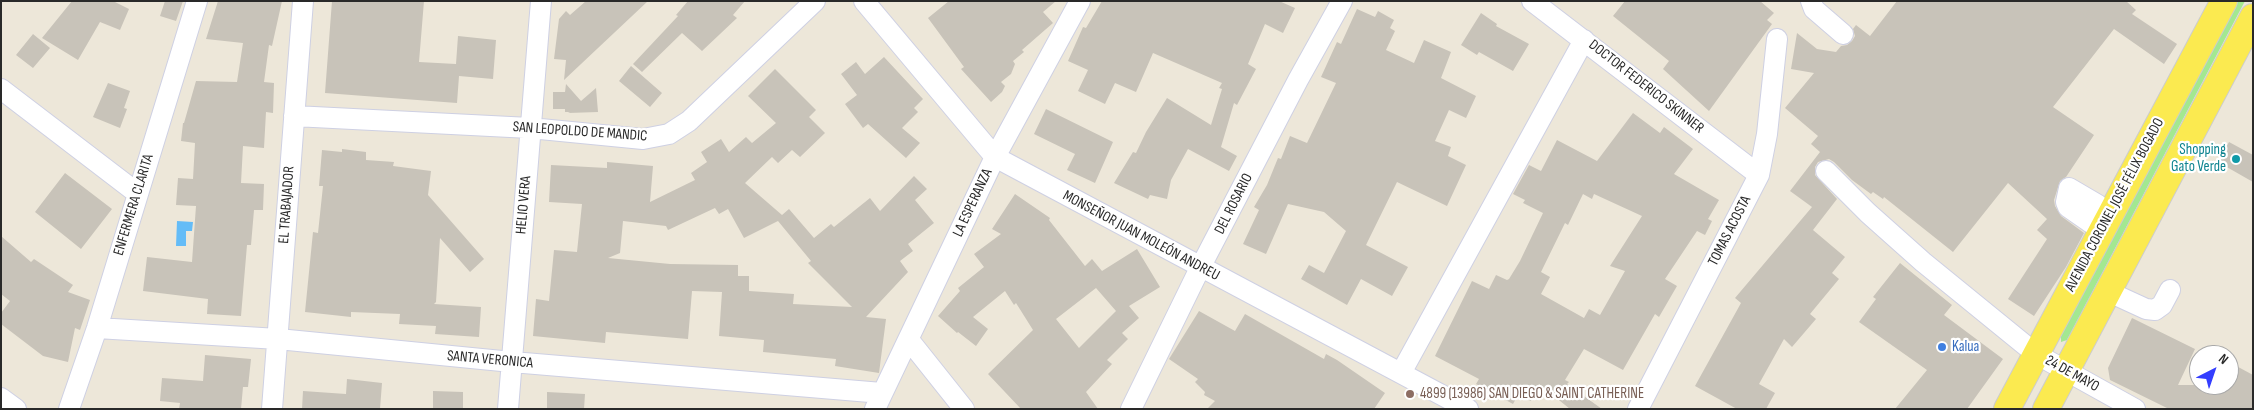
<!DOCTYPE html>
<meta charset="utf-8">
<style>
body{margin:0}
#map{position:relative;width:2254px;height:410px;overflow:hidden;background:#ede7d9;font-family:"Sofia Sans Condensed",sans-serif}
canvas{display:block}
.frame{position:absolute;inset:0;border:2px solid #292929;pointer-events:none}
.north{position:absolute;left:2189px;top:345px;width:50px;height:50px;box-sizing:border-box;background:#fff;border:1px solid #a9a9a9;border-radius:50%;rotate:41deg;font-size:14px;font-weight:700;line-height:20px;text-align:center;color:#292929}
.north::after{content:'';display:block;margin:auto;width:18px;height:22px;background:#343eff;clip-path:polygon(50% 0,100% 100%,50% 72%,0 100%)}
</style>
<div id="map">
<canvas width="2254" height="410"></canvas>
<div class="frame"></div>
<div class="north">N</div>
</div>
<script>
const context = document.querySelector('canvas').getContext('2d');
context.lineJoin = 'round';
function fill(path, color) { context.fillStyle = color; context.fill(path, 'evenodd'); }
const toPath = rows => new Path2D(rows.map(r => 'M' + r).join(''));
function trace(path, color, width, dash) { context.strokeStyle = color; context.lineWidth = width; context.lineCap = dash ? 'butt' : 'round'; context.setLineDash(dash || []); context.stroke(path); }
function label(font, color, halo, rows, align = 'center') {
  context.font = font + ' "Sofia Sans Condensed",sans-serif'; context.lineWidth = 4.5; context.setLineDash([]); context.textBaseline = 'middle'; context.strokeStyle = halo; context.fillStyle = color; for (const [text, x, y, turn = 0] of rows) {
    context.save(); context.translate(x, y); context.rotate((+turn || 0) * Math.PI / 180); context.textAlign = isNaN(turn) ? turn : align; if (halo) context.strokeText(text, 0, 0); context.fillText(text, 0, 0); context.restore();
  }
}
const green = toPath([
 [2237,1,2245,1,2067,340,2061,342,2061,336]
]);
const water = toPath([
 [177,221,193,222,192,231,186,231,186,246,176,246]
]);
const building = toPath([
 [72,1,113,1,129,9,120,30,100,22,78,60,42,38],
 [165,1,183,1,176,21,160,16],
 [218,1,282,1,272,46,269,45,264,82,274,83,273,113,266,112,264,148,243,146,241,183,264,184,263,210,254,210,251,245,247,245,241,316,207,314,208,299,143,291,147,257,192,262,196,206,176,205,178,178,193,179,195,143,181,141,183,123,184,123,196,81,237,82,243,43,206,39],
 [332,1,424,1,419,62,456,64,458,36,496,40,493,79,459,76,457,103,325,93],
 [586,1,648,1,564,80,566,60,554,59,559,19,566,11,570,15],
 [688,1,745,1,733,15,737,18,702,51,682,33,642,72,633,64,678,16,676,15],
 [949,1,1056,1,1043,12,1053,23,1022,50,1024,52,1013,61,1015,64,1011,74,1001,82,1005,86,1002,92,991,102,961,69,964,67,928,18],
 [1102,1,1279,1,1295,8,1283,33,1265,24,1248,64,1256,69,1237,105,1234,103,1221,147,1237,156,1229,171,1188,149,1171,180,1167,199,1150,195,1148,199,1114,183,1133,152,1136,153,1146,132,1167,98,1211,125,1222,89,1219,88,1222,83,1153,53,1136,92,1115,83,1105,104,1078,91,1088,70,1068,61,1083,27,1086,28],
 [1625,1,1760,1,1774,13,1767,20,1772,24,1709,111,1663,69,1669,61,1613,16],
 [1897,1,2126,1,2136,10,2132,14,2177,44,2164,64,2114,29,2053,107,2094,135,2066,177,2060,181,2054,200,2055,206,2061,216,2084,233,2066,267,2034,316,2008,299,2047,239,2037,230,2047,219,2008,183,1953,252,1884,197,1883,199,1873,192,1871,194,1852,180,1834,162,1829,159,1818,162,1815,167,1815,175,1837,199,1813,230,1845,257,1832,273,1839,279,1810,314,1816,319,1792,347,1784,339,1759,384,1775,393,1766,409,1737,409,1695,386,1741,303,1735,298,1812,207,1790,191,1820,152,1811,144,1818,136,1785,108,1814,73,1791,69,1797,33,1817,49,1836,52,1841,46,1847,45,1852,41,1855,36,1853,29,1856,25,1870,36],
 [1357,9,1375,17,1378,11,1394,20,1390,28,1395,31,1386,50,1414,63,1424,40,1451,52,1441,78,1476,96,1466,118,1449,110,1435,141,1451,147,1448,156,1466,165,1447,206,1397,182,1366,245,1408,267,1392,296,1361,279,1347,305,1301,279,1309,265,1324,273,1346,231,1324,212,1288,204,1266,254,1243,244,1259,210,1254,207,1267,185,1278,158,1281,159,1290,136,1307,143,1336,83,1321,77,1337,42,1341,44],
 [1481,13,1497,24,1496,26,1529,44,1513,71,1479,52,1477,55,1461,45],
 [33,34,50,48,33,68,16,55],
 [884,57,923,99,914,108,918,112,902,128,920,143,906,158,868,124,863,128,845,104,857,95,841,74,856,62,865,74],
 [631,66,662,93,650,107,619,81],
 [775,69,816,110,809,117,825,133,800,157,792,150,778,163,772,157,745,183,782,215,789,209,814,238,831,224,834,227,870,198,880,211,914,176,927,189,915,200,934,223,908,244,913,251,900,261,908,272,866,317,886,319,879,373,835,366,836,359,763,352,764,340,719,336,722,292,692,291,688,339,606,332,605,343,533,336,536,299,549,301,554,250,577,252,582,204,549,202,551,165,607,168,607,162,653,166,650,202,695,180,691,173,707,162,701,152,721,139,729,152,746,137,752,143,776,123,748,96],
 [715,208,719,214,728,209,744,238,778,221,811,261,808,263,852,307,793,304,794,294,749,291,749,276,738,276,738,265,670,264,608,258,620,253,623,221,666,226,668,230],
 [108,83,130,91,124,108,127,109,120,128,93,117],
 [566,84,581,101,596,88,598,112,568,113,570,112,565,112,565,109,553,109,553,92,565,92],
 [1046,109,1113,142,1095,183,1067,170,1075,154,1034,134],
 [1633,113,1660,133,1664,127,1693,149,1674,174,1719,200,1708,219,1712,221,1705,235,1697,231,1665,279,1677,286,1659,317,1655,314,1623,370,1584,349,1565,380,1569,382,1567,384,1602,409,1570,409,1539,384,1531,401,1518,395,1513,404,1476,384,1479,379,1435,356,1472,281,1489,289,1496,275,1507,280,1509,279,1520,261,1543,213,1523,203,1525,200,1513,194,1529,165,1541,171,1557,140,1597,161],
 [1583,194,1592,199,1594,194,1642,216,1610,266,1625,271,1600,315,1589,309,1584,318,1541,294,1550,277,1541,272,1565,223,1568,225],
 [2229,142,2253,155,2253,182,2218,162],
 [342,149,366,152,366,160,394,162,393,166,431,171,428,195,484,259,470,272,440,238,436,302,434,304,481,307,479,337,435,334,436,326,399,324,400,314,351,312,351,317,305,312,313,232,318,233,323,186,319,186,322,150,342,152],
 [65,173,112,209,81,249,35,212],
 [1015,194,1050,218,1049,220,1085,266,1092,259,1102,271,1137,249,1160,287,1129,306,1139,318,1122,333,1128,339,1107,360,1112,364,1086,392,1098,409,1021,409,988,374,1033,330,1016,303,1014,305,1005,291,973,317,988,329,976,346,958,332,957,333,938,316,960,291,958,288,984,267,974,254,1001,234,992,229],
 [1096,288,1116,311,1079,348,1056,319],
 [1,236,31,262,34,259,73,285,68,292,90,300,80,330,75,328,68,362,43,356,1,324,1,313,10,301,1,294],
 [1900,263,1952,305,1944,315,2003,359,1967,409,1895,409,1927,370,1859,322,1876,299,1873,297],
 [1199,311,1235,331,1245,314,1324,359,1326,354,1337,360,1385,393,1374,409,1207,409,1215,401,1204,395,1205,392,1195,382,1198,379,1169,359],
 [2132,318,2195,349,2178,385,2229,385,2229,362,2253,375,2253,409,2169,409,2110,380,2108,368],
 [205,355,251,359,248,387,243,387,241,409,179,409,180,403,160,401,162,378,203,381],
 [347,379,382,383,380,409,302,409,303,391,346,394],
 [433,391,463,392,463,409,433,409],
 [547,392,585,394,584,409,547,409]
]);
const minor = toPath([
 [864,1,995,157,1468,409],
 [1532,1,1759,175],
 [1811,1,1814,9,1843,34],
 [1,89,137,193],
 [294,116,530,128,643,139,669,134,689,121,815,1],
 [1826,171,1868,213,1923,262,2036,354,2135,409],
 [2098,205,2069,188,2066,202,2068,207,2091,223,2103,228],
 [2109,292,2146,309,2155,310,2162,305,2170,290],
 [97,328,278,339,512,362,882,393],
 [909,340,964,409],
 [1401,373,1584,40],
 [1,398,16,409],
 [69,409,97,328,197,1],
 [272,409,303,1],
 [508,409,541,1],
 [875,409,995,157,1080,1],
 [1131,409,1200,268,1298,80,1342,1],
 [1638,409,1759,175,1767,134,1777,39]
]);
const major = toPath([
 [2007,409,2224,1],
 [2046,409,2253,17]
]);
const markers = [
 [2236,159,5,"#0f9aa8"],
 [1942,347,5,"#3f7fe0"],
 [1410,394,5,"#8d6e63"]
];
const streetNames = [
 ["DOCTOR FEDERICO SKINNER",1646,87,38],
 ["SAN LEOPOLDO DE MANDIC",580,132,4],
 ["LA ESPERANZA",973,203,-65],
 ["DEL ROSARIO",1234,204,-63],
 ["ENFERMERA CLARITA",134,205,-73],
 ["EL TRABAJADOR",287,205,-86],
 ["HELIO VERA",524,205,-85],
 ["AVENIDA CORONEL JOSÉ FÉLIX BOGADO",2115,205,-62],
 ["TOMAS ACOSTA",1730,231,-63],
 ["MONSEÑOR JUAN MOLEÓN ANDREU",1141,236,28],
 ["SANTA VERONICA",490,360,5],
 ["24 DE MAYO",2072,374,29]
];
const cultureNames = [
 ["Shopping",2226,150],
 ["Gato Verde",2226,167]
];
const shopNames = [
 ["Kalua",1952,347]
];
const educationNames = [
 ["4899 (13986) SAN DIEGO & SAINT CATHERINE",1420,394]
];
fill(green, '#a3e891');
fill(water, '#64bcf7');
fill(building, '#c8c3b9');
trace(minor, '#ced0e3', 22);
trace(major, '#ccc', 28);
trace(minor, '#fff', 20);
trace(major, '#fbea50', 26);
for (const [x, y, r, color] of markers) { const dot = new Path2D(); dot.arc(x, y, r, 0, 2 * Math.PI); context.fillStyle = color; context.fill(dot); trace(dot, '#fff', 2); }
label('15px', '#292929', '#fff', streetNames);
label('15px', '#0d838f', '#fff', cultureNames, 'right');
label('15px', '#366cbe', '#fff', shopNames, 'left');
label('15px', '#785e54', '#fff', educationNames, 'left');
</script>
